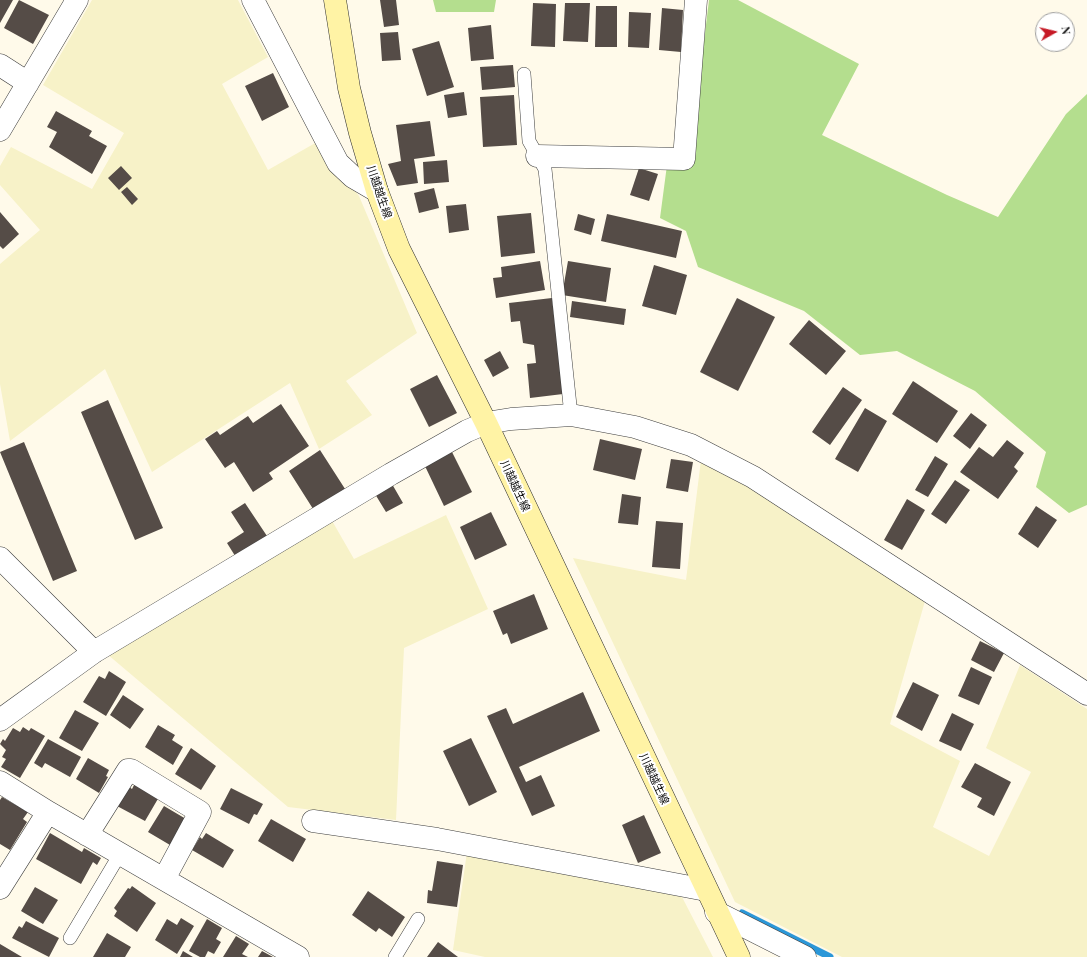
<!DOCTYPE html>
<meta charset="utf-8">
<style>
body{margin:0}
#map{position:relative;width:1087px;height:957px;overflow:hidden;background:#fffaea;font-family:"Playfair Display",serif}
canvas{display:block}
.north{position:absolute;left:1035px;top:12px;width:40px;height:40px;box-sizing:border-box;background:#fff;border:1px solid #9d9d9d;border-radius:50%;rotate:82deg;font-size:11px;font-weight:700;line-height:16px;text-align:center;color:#0b0b0b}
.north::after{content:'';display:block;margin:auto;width:14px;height:18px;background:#c61925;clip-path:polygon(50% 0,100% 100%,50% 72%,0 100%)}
</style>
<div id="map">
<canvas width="1087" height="957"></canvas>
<div class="north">N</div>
</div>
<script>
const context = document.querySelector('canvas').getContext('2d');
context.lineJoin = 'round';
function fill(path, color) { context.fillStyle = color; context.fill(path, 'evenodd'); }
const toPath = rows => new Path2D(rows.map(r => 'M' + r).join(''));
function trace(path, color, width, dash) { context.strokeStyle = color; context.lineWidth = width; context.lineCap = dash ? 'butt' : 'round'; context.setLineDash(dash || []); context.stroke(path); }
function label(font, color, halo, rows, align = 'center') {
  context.font = font + ' "Playfair Display","Noto Sans JP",serif'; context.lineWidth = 4; context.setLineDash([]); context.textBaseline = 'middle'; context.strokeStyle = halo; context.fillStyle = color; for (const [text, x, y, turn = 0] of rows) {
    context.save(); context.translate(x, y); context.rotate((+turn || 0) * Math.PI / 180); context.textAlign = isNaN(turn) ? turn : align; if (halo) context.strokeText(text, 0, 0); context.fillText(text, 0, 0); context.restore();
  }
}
const farmland = toPath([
 [92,0,238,0,268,57,222,84,268,170,317,142,359,196,417,333,346,381,372,415,319,449,290,383,152,472,105,369,10,441,0,384,0,264,40,230,0,185,0,166,11,147,92,189,124,133,43,85],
 [701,460,772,499,925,601,890,724,960,761,933,827,989,856,1031,772,986,748,1020,665,1087,709,1087,957,842,957,735,902,573,558,686,580],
 [446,515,488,609,404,648,396,820,288,807,107,654,331,519,354,559],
 [467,852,682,897,713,957,485,957,453,950]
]);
const forest = toPath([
 [433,0,496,0,494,12,436,12],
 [709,0,738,0,859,64,822,135,947,195,998,217,1066,114,1087,94,1087,505,1069,513,1036,487,1046,452,975,391,897,351,860,355,804,311,698,267,686,231,660,218,667,165,689,166]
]);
const stream = toPath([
 [742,913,830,957]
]);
const building = toPath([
 [0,0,13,0,0,23],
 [19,0,49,15,33,44,4,28],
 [380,0,396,0,399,25,384,27],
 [533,3,556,4,555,47,531,46],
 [565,3,590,3,588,42,563,41],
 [596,6,617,6,617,47,595,47],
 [662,8,683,10,681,52,659,50],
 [629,12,651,13,649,48,628,47],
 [491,25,494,59,471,61,468,28],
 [398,32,401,60,382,61,380,33],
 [439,41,454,87,427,96,412,49],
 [513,65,515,87,482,90,480,67],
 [273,73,289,107,262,121,245,86],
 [464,92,467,115,448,118,444,95],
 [514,95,517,145,483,147,480,97],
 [56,111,92,131,89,136,107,146,92,174,49,147,57,132,47,127],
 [430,121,435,156,414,159,418,183,397,186,388,164,401,161,396,125],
 [447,160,449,182,424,184,423,162],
 [121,166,132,178,119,190,108,178],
 [639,168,658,174,649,201,630,195],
 [127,187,138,199,132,205,121,192],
 [434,188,439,208,419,213,414,193],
 [466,204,469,230,449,233,446,206],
 [0,212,19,234,3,249,0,246],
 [531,213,535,253,501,257,497,216],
 [578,214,595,219,591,235,574,230],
 [607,214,682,231,676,258,601,241],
 [540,261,545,290,496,298,493,278,502,277,501,267],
 [568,261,611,268,606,302,562,295],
 [654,265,687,275,676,315,642,306],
 [552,298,563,394,530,398,527,364,536,363,534,345,523,343,520,321,511,322,509,303],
 [737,298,775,317,738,391,700,372],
 [572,301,626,309,624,325,570,317],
 [809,320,846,351,826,375,789,344],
 [500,351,509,368,493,377,484,360],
 [437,375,457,413,429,427,410,389],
 [913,381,958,411,937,443,892,414],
 [843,387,862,400,830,445,812,432],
 [108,400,163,528,135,540,81,412],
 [281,404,309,446,269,473,273,479,253,492,234,462,225,468,205,439,217,431,220,435,248,416,253,423],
 [865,408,887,421,858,472,835,459],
 [971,413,987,425,970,449,953,436],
 [600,439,642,449,635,480,593,470],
 [1007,440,1024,453,1014,467,1018,471,998,499,960,472,979,447,993,457],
 [24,442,77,571,53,581,0,452],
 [320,450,347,492,315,512,289,471],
 [451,450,472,492,444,506,424,464],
 [935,456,948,464,928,497,915,490],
 [671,459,693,462,688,492,666,488],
 [955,480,970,490,946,524,931,514],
 [392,484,403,503,386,512,375,494],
 [622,494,641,497,638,525,618,523],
 [907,499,925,510,902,550,884,540],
 [245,503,269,539,237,559,227,543,244,532,231,512],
 [1036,506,1057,520,1038,548,1018,534],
 [491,512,507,545,475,560,460,527],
 [656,521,683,523,680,569,652,567],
 [534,594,548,629,511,644,507,633,503,635,493,611],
 [980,641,1004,653,994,672,971,660],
 [971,667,992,677,979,705,958,696],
 [109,671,126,682,106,716,83,702,99,676,105,679],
 [913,682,939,695,922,731,896,717],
 [583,692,600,731,519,767,526,782,541,775,555,806,532,816,487,716,506,708,513,724],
 [123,695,144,709,130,729,110,715],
 [75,710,99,723,82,751,59,738],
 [952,713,974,724,961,751,939,741],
 [158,725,175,735,172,740,183,747,173,765,145,747],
 [23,727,29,731,31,728,45,736,20,778,1,767,6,759,2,757,6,750,0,744,3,739,5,741,13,728,20,732],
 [471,738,497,792,469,806,443,751],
 [48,739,81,757,70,777,45,763,42,768,34,763],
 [191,748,216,766,201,790,175,774],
 [88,758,109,770,106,776,108,777,99,793,76,779],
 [975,763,1011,782,994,816,977,807,982,798,961,787],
 [135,783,159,797,145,821,117,806,128,786,132,789],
 [231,788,263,804,257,815,254,814,249,824,220,809],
 [2,797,28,812,23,819,27,822,10,850,0,844,0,800],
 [164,806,186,819,170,845,148,832],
 [644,815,661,853,638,863,622,825],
 [271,819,306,839,293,862,258,841],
 [50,833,82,852,84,848,101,858,97,865,93,862,81,884,36,859],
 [206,833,234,850,223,868,192,850,200,837,202,839],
 [437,861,463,865,457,907,427,903,428,890,432,891],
 [132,886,156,903,137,932,114,916,117,911,114,908,128,888,130,889],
 [35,887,58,900,43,924,21,911],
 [368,891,405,917,392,937,379,928,376,932,352,915],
 [181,918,194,926,177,954,155,940,167,919,177,925],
 [207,919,222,928,216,939,221,942,214,954,208,951,205,957,200,957,189,951],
 [26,921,59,938,49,957,12,938,19,926,22,928],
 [107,933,131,947,125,957,93,957],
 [236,936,249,944,242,954,248,957,223,957],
 [438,942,458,957,427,957],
 [0,944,22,957,0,957],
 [183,951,193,957,180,957],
 [262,951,273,957,258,957]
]);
const service = toPath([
 [524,74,529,141,545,169,571,415],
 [70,938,120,854],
 [395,957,418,919]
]);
const minor = toPath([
 [253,0,338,163,353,177,377,191],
 [0,65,28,83],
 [0,130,77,0],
 [537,156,684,159,696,0],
 [0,558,94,652],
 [0,720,94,652,391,474,467,431,486,423],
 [0,782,48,812],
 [313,821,437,839,706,890],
 [87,835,128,770,131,770,200,812,164,879],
 [0,888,48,812,298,957],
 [716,912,805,957]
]);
const tertiary = toPath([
 [486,423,511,419,571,415,635,427,691,445,753,477,1087,694]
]);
const secondary = toPath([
 [335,0,349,88,360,133,377,191,399,249,486,423,739,957]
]);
const streetNames = [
 ["川越越生線",379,192,71],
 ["川越越生線",515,486,65],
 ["川越越生線",654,779,65]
];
fill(farmland, '#f7f2c8');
fill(forest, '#b4de8e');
trace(stream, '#2b97d8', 7);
fill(building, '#554c47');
trace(service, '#3e3e3e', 14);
trace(minor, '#3e3e3e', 23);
trace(tertiary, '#3e3e3e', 23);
trace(secondary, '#2d2d2d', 23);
trace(service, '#fff', 13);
trace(minor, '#fff', 22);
trace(tertiary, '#fff', 22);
trace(secondary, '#fff3a5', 22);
label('11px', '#0b0b0b', '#fff', streetNames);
</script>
